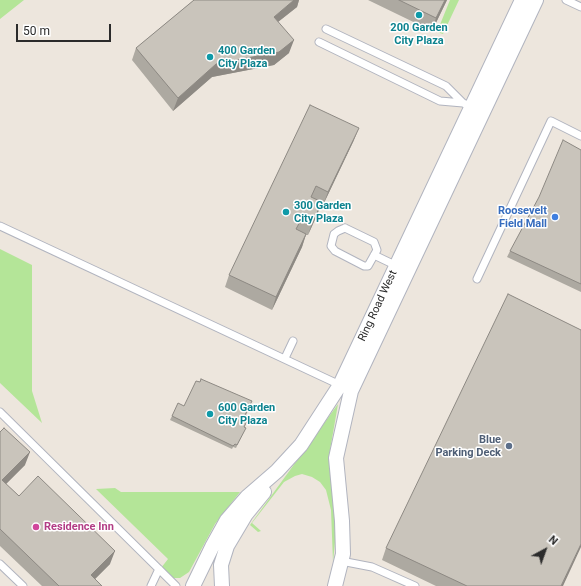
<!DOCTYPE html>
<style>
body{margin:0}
#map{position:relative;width:581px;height:586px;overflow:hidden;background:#ede6dd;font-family:Roboto,sans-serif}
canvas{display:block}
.north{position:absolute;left:525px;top:530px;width:40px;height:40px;-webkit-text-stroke:3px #fff;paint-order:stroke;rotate:41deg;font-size:11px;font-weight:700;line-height:16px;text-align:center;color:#2b2b2b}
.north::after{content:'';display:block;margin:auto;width:14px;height:18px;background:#2b2b2b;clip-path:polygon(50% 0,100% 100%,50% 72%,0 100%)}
.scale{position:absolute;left:16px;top:24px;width:95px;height:18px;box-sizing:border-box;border:2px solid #2b2b2b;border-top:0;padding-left:5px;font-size:12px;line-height:14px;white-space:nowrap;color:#2b2b2b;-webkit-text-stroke:3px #fff;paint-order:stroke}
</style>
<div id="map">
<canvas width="581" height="586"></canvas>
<div class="north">N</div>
<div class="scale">50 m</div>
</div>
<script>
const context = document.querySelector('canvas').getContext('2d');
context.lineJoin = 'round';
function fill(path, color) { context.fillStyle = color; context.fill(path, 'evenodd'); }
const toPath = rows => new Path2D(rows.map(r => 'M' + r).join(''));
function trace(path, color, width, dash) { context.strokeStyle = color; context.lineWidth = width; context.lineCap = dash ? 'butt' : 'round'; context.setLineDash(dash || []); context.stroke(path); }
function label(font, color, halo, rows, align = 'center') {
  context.font = font + ' Roboto,sans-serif'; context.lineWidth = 3; context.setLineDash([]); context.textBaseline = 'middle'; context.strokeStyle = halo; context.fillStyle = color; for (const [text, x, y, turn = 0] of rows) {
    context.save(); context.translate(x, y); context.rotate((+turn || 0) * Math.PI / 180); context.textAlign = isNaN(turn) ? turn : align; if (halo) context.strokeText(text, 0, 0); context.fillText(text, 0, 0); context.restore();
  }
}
const green = toPath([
 [0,0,24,0,0,19],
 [450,0,459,0,443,34,437,32],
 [0,249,32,265,32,391,42,423,0,383],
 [338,404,329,456,336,532,333,562,331,510,326,490,320,482,312,477,302,474,295,476,284,482,252,523,261,531,258,532,250,525],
 [115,488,121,492,240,492,215,524,189,572,180,578,171,578,161,568,168,559,96,489]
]);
const lane = toPath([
 [566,0,581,7],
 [326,29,446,86,463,103,472,107],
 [319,42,440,101,463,103],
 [0,226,340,385],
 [345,228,374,242,377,250,368,266,364,266,335,251,331,246,334,234,338,231,345,228],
 [374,255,397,266],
 [477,279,551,121,581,136],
 [285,358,293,341],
 [0,412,176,586],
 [341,561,372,567,415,586],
 [0,564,23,586],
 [151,586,159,569]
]);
const street = toPath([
 [193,586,212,547,227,520,247,497,277,471,301,445,340,385,522,0],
 [222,586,221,565,227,546,246,514,264,492],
 [335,586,343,554,342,521,336,458,351,391,536,0]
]);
const wall = toPath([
 [194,0,299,0,297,7,278,22,289,53,274,65,212,77,173,111,132,60,136,48],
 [368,0,447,0,432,31],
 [354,140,323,205,321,204,317,215,308,235,306,235,302,247,272,310,225,287,229,275],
 [581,150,581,292,507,257,510,251],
 [251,404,246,415,249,417,244,427,244,431,236,448,233,447,232,449,170,420,172,416,184,406],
 [0,432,25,465,6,484,19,496,110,564,95,579,102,586,42,586,0,546],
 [386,548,563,586,436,586,382,560]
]);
const shadedWall = toPath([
 [294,0,299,0,297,7,269,29,274,17],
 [445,0,447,0,432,31,436,18],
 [294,40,289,53,274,65,212,77,173,111,178,98,216,64],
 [359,128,354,140,323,205,328,192],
 [322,202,317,215,308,235,312,223],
 [306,234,302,247,272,310,276,297],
 [30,452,25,465,0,490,2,480],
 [581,544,581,547,563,586,561,586],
 [115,551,110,564,88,586,91,575]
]);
const building = toPath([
 [194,0,294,0,274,17,294,40,279,52,216,64,178,98,136,48,194,0],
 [399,0,445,0,436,18,399,0],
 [310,105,359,128,328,192,316,186,311,197,322,202,312,223,302,218,296,229,306,234,276,297,229,275,310,105],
 [563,140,581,150,581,284,510,251,539,197,563,140],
 [508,294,581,330,581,544,561,586,467,586,386,548,508,294],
 [201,379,252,401,245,415,249,417,244,427,246,428,237,445,235,444,233,446,172,416,178,403,184,406,196,381,200,382,201,379],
 [4,428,30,452,2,480,19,496,38,476,115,551,91,575,102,586,59,586,0,529,0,432,4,428]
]);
const markers = [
 [419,15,4,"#0f9aa8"],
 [210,57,4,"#0f9aa8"],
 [286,212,4,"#0f9aa8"],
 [555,217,4,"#3f7fe0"],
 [210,414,4,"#0f9aa8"],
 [509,446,4,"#5c6f8a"],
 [36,527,4,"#d1479c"]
];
const cultureNames = [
 ["200 Garden",419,28,"center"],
 ["City Plaza",419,41,"center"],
 ["400 Garden",218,51],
 ["City Plaza",218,64],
 ["300 Garden",294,206],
 ["City Plaza",294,219],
 ["600 Garden",218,408],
 ["City Plaza",218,421]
];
const shopNames = [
 ["Roosevelt",547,211],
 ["Field Mall",547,224]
];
const streetNames = [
 ["Ring Road West",378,306,-65]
];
const serviceNames = [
 ["Blue",501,440],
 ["Parking Deck",501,453]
];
const hotelNames = [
 ["Residence Inn",44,527]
];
fill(green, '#b4e598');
trace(lane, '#b1b4bf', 9);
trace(street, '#b1b4bf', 16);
trace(lane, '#fff', 7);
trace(street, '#fff', 14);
fill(wall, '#ada9a1');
fill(shadedWall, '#8d8983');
fill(building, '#c9c4bb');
trace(building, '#8d8983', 1);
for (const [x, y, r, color] of markers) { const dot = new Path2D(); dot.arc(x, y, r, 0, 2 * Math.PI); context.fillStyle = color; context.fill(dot); trace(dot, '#fff', 1.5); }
label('bold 11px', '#0d838f', '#fff', cultureNames, 'left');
label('bold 11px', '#366cbe', '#fff', shopNames, 'right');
label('11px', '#2b2b2b', '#fff', streetNames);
label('bold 11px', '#4e5e75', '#fff', serviceNames, 'right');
label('bold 11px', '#b23c85', '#fff', hotelNames, 'left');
</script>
